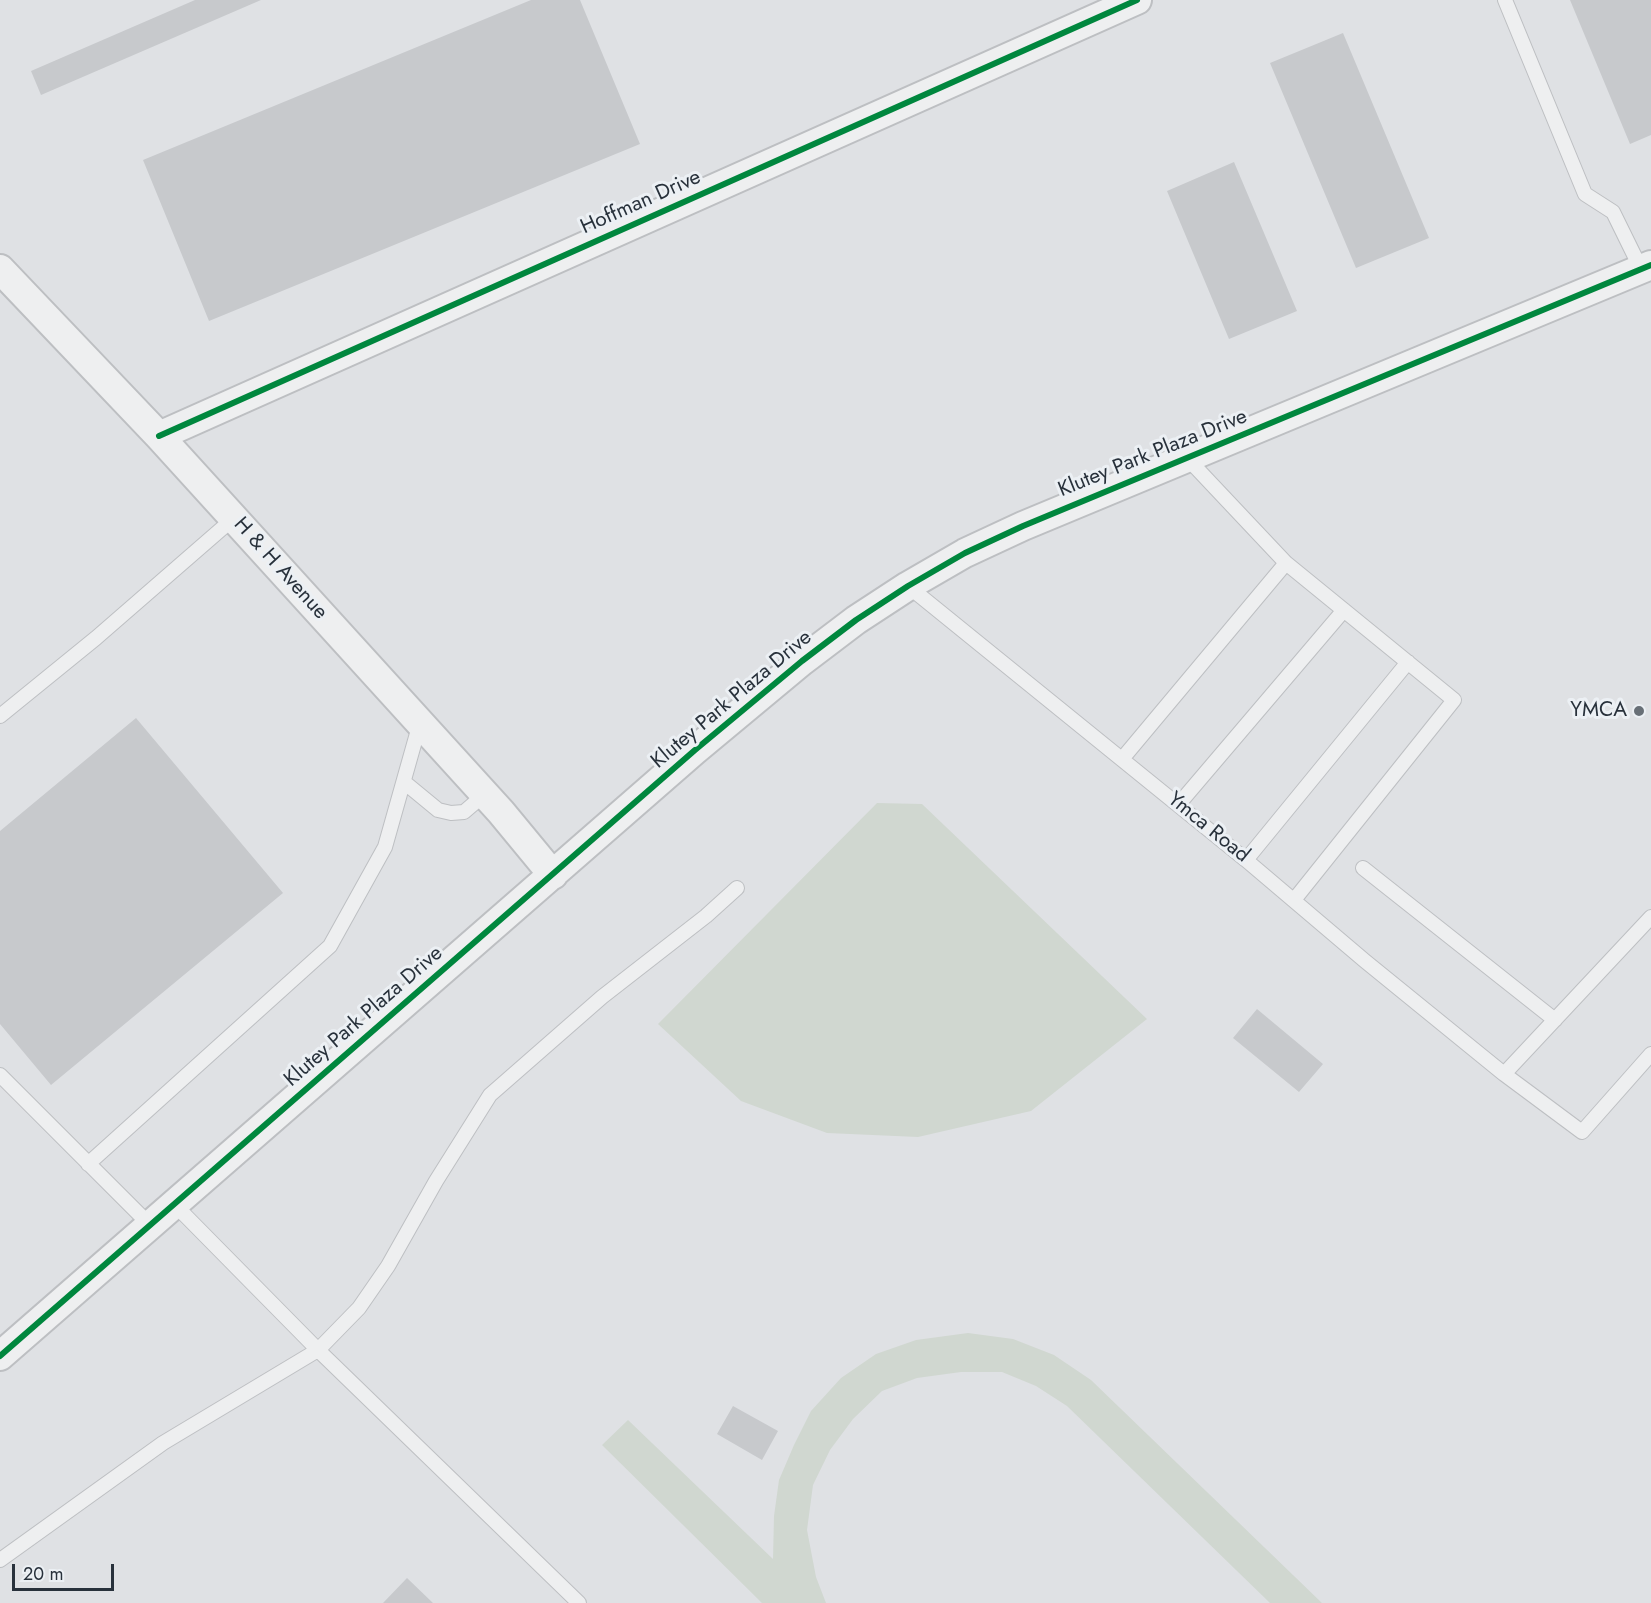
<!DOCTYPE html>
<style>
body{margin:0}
#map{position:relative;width:1651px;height:1603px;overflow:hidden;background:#dfe1e4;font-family:Jost,sans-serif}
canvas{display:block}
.scale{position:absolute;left:12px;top:1564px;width:102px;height:27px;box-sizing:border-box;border:3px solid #28313b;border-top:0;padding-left:8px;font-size:18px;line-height:21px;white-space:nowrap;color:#28313b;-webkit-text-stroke:4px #ecf0f4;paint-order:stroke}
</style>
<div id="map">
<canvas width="1651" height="1603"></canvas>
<div class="scale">20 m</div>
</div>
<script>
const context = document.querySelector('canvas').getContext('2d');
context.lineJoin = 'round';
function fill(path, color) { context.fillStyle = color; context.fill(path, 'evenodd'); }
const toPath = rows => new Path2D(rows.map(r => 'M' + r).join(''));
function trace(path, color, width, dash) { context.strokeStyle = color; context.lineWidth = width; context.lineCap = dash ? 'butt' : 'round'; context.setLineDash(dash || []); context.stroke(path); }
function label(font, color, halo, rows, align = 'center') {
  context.font = font + ' Jost,sans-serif'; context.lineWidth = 6; context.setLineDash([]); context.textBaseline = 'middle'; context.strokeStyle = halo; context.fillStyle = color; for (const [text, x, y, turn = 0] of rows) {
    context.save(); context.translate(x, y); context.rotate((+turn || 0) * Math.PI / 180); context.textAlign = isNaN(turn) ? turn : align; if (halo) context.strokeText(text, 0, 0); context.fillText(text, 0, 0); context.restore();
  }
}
const green = toPath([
 [877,803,922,804,1147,1019,1031,1111,918,1137,827,1133,741,1101,658,1024],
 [968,1333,1013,1339,1054,1355,1091,1380,1322,1603,1270,1603,1067,1406,1036,1386,1002,1372,961,1372,917,1378,882,1391,853,1419,830,1450,813,1485,807,1530,816,1577,826,1603,762,1603,602,1445,628,1420,773,1559,774,1516,779,1480,794,1445,811,1411,841,1378,876,1354,916,1340]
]);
const building = toPath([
 [195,0,261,0,41,95,31,71],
 [531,0,580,0,640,144,209,321,143,160],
 [1570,0,1651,0,1651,135,1630,144],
 [1343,33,1429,238,1356,268,1270,63],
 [1234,162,1297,311,1229,339,1167,191],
 [136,718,283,893,51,1085,0,1024,0,831],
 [1257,1009,1323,1064,1299,1092,1233,1038],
 [733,1406,778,1431,762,1460,717,1434],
 [407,1578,433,1603,383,1603]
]);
const lane = toPath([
 [1505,0,1585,194,1613,212,1641,269],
 [1286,563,1454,700,1294,900],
 [908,586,1246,860,1365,961,1504,1074,1582,1132,1651,1054],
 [0,716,96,638,234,518],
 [1122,759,1286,563,1187,458],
 [404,782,438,810,451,813,464,812,485,794],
 [1178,805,1344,610],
 [1246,860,1408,662],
 [1363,868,1555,1020],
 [1504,1074,1651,917],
 [0,1075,150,1225],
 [88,1164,330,946,385,847,420,723],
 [0,1560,163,1443,318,1350,174,1204],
 [579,1603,318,1350,359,1308,388,1266,436,1181,490,1095,602,997,706,916,737,888]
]);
const street = toPath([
 [0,269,159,436,501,812,553,875],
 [159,436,1137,0],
 [0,1356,695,750,802,661,856,620,908,586,965,553,1023,526,1651,265]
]);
const cycleway = toPath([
 [159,436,1137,0],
 [0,1356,695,750,802,661,856,620,908,586,965,553,1023,526,1651,265]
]);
const markers = [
 [1639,711,6,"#686f76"]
];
const streetNames = [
 ["Hoffman Drive",641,203,-24],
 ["Klutey Park Plaza Drive",1153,454,-22],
 ["H & H Avenue",280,569,48],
 ["Klutey Park Plaza Drive",732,700,-40],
 ["Ymca Road",1208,828,39],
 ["Klutey Park Plaza Drive",364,1017,-41]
];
const poiNames = [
 ["YMCA",1627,711]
];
fill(green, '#d0d7d0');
fill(building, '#c7c9cc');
trace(lane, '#bdbfc2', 16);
trace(street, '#bdbfc2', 32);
trace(lane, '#eeeff0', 14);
trace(street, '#eeeff0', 28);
trace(cycleway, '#00873e', 6);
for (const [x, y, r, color] of markers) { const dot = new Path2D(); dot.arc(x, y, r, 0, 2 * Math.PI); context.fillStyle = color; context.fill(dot); trace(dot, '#ecf0f4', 2); }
label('21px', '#28313b', '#ecf0f4', streetNames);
label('21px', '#28313b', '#ecf0f4', poiNames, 'right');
</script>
